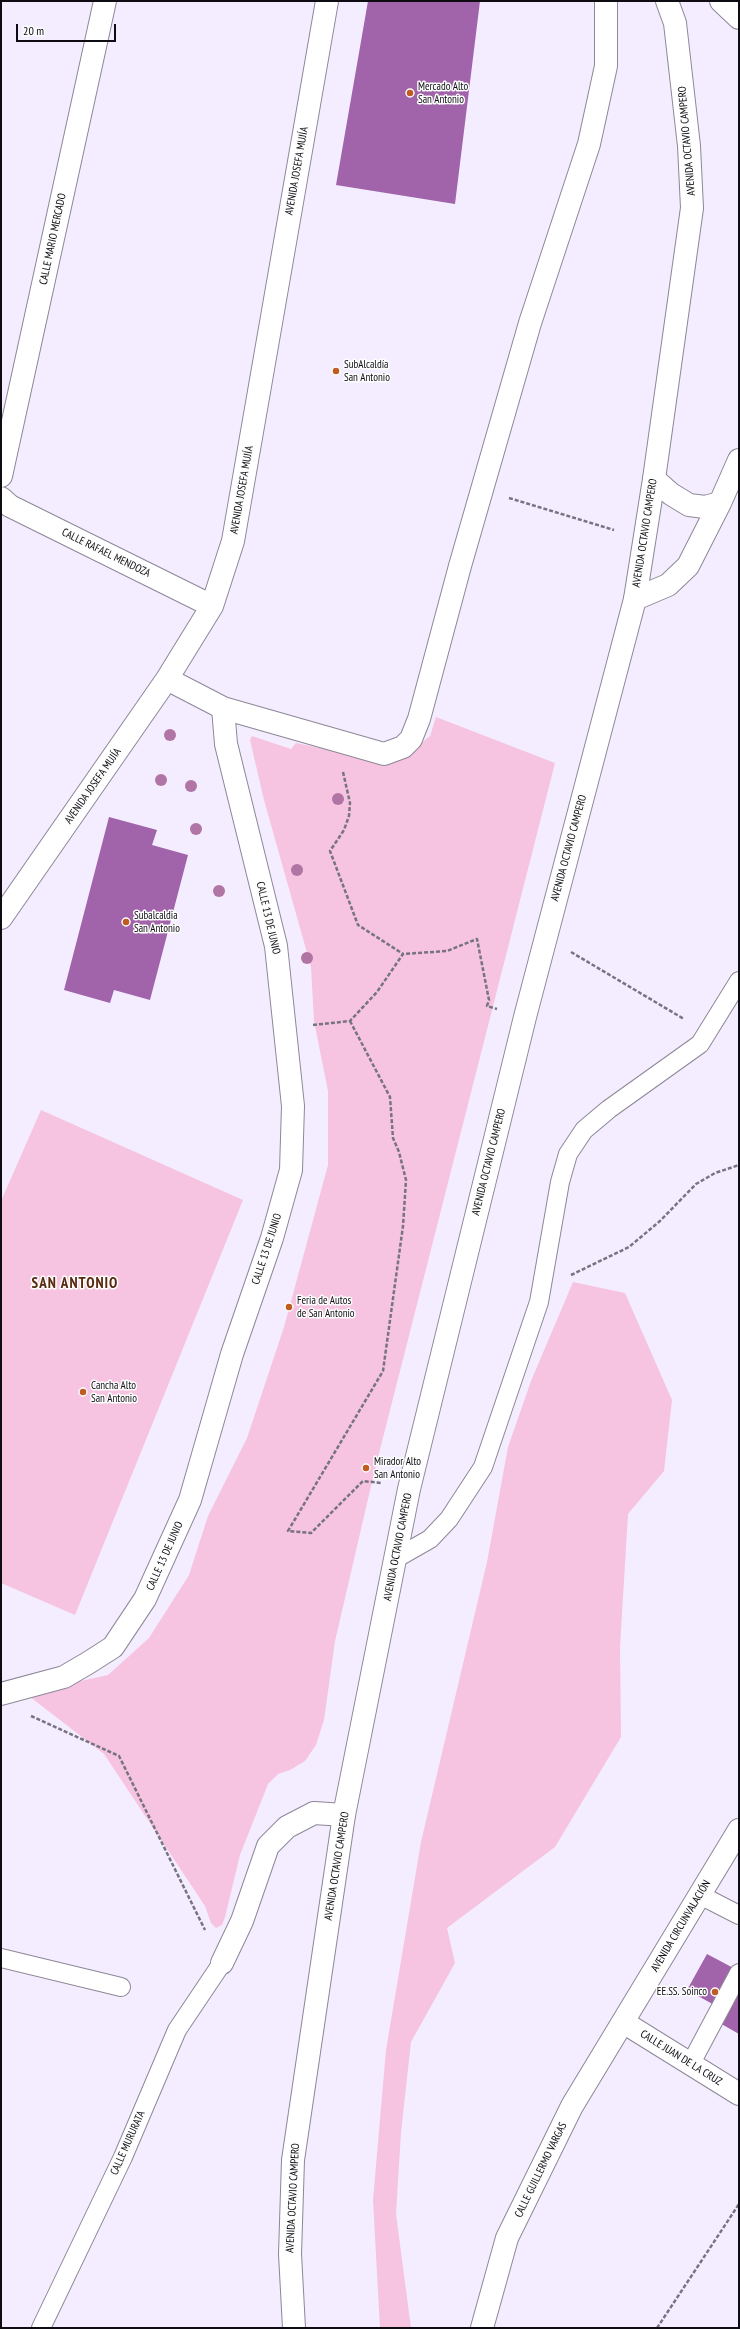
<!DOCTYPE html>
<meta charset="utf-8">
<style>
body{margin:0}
#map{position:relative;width:740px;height:2329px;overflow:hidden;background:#f3edff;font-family:"PT Sans Narrow",sans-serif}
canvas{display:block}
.frame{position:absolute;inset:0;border:2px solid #0e0c12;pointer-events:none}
.scale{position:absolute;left:16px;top:24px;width:100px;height:18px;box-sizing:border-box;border:2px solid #0e0c12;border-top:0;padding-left:5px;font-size:12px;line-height:14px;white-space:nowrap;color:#0e0c12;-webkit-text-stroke:3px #fdfdfd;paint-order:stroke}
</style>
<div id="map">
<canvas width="740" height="2329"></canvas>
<div class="frame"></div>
<div class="scale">20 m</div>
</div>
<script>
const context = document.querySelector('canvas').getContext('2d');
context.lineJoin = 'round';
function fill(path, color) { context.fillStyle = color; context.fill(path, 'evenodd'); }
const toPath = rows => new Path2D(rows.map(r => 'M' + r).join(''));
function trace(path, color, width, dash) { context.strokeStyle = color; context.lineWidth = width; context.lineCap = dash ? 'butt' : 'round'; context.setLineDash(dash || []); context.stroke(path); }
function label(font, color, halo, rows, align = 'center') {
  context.font = font + ' "PT Sans Narrow",sans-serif'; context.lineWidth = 3; context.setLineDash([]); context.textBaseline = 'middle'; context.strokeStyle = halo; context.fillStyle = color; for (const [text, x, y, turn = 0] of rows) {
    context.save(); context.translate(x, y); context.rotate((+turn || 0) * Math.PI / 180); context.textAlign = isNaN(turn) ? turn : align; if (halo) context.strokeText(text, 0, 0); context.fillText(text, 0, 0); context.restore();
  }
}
const green = toPath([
 [436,717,555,763,375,1469,335,1641,324,1720,316,1745,305,1761,290,1770,278,1774,268,1784,240,1855,225,1917,222,1925,216,1928,211,1923,205,1906,104,1754,25,1693,108,1675,149,1638,189,1575,208,1516,247,1438,284,1327,328,1165,328,1091,314,1021,311,967,264,800,250,740,252,736,291,749,296,743,363,757,414,749,430,736],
 [41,1110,243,1200,75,1615,1,1583,1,1201],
 [573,1282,625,1293,672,1400,664,1471,628,1514,620,1647,621,1737,555,1847,447,1928,455,1963,411,2042,401,2132,396,2214,411,2328,380,2328,373,2200,386,2050,421,1842,487,1562,508,1447,531,1381]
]);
const building = toPath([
 [368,1,480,1,455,204,336,185],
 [109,817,157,830,152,845,188,855,150,1000,114,990,110,1003,64,990],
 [707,1954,739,1971,739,2034,711,2018,718,2007,687,1990]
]);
const path = toPath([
 [509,498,614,530],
 [343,772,350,803,349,816,344,830,330,851,358,925,403,954],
 [571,952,684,1019],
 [350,1021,390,1097,393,1138,399,1152,406,1180,403,1226,383,1371,288,1531,311,1533,363,1481,381,1483],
 [313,1025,350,1021,377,992,403,954,447,951,477,939,489,1000,487,1006,497,1009],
 [571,1275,629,1247,660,1221,696,1184,715,1173,739,1165],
 [31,1716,119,1756,205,1930],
 [657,2328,739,2204]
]);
const service = toPath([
 [395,1559,430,1539,449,1519,483,1467,539,1302,560,1182,568,1154,584,1130,609,1109,700,1044,739,981],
 [700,1895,739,1915],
 [1,1958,121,1987],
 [690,2065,739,1973],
 [41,2328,123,2157,177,2030,222,1963]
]);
const minor = toPath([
 [721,1,739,18],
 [1,476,105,1],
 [654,479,671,494,689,505,705,507,720,503],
 [1,498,10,506,212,606],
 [635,599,668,585,688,566,720,503,739,460],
 [167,679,223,708,384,754,403,747,411,739,419,719,460,566,530,323,589,144,606,66,606,1],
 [1,918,167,679,212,606,233,541,327,1],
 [1,1694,64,1677,88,1663,113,1647,145,1599,190,1500,232,1354,272,1238,291,1170,293,1106,276,946,226,744,223,708],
 [222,1963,242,1921,268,1846,287,1827,314,1813,344,1815],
 [623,2022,739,2094],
 [482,2328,507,2238,572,2106,739,1830]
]);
const secondary = toPath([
 [294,2328,290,2254,293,2160,344,1815,409,1489,525,1017,635,599,654,479,692,208,689,146,675,23,667,1]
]);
const trees = [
 [170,735],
 [161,780],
 [191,786],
 [338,799],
 [196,829],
 [297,870],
 [219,891],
 [307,958]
];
const markers = [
 [410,93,4,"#be5c21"],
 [336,371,4,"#be5c21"],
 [126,922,4,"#be5c21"],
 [289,1307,4,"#be5c21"],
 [83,1392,4,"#be5c21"],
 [366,1468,4,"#be5c21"],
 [715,1992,4,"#be5c21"]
];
const poiNames = [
 ["Mercado Alto",418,87],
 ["San Antonio",418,100],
 ["SubAlcaldía",344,365],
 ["San Antonio",344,378],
 ["Subalcaldia",134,916],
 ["San Antonio",134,929],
 ["Feria de Autos",297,1301],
 ["de San Antonio",297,1314],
 ["Cancha Alto",91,1386],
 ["San Antonio",91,1399],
 ["Mirador Alto",374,1462],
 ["San Antonio",374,1475],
 ["EE.SS. Soinco",707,1992,"right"]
];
const streetNames = [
 ["AVENIDA OCTAVIO CAMPERO",687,141,-95],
 ["AVENIDA JOSEFA MUJÍA",297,171,-80],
 ["CALLE MARIO MERCADO",53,239,-78],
 ["AVENIDA JOSEFA MUJÍA",242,490,-80],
 ["AVENIDA OCTAVIO CAMPERO",645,533,-81],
 ["CALLE RAFAEL MENDOZA",106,553,26],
 ["AVENIDA JOSEFA MUJÍA",93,786,-55],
 ["AVENIDA OCTAVIO CAMPERO",569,848,-75],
 ["CALLE 13 DE JUNIO",268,918,77],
 ["AVENIDA OCTAVIO CAMPERO",489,1162,-76],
 ["CALLE 13 DE JUNIO",267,1249,-72],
 ["AVENIDA OCTAVIO CAMPERO",398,1547,-79],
 ["CALLE 13 DE JUNIO",165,1556,-66],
 ["AVENIDA OCTAVIO CAMPERO",337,1866,-81],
 ["AVENIDA CIRCUNVALACIÓN",681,1926,-59],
 ["CALLE JUAN DE LA CRUZ",681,2058,32],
 ["CALLE MURURATA",128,2143,-66],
 ["CALLE GUILLERMO VARGAS",541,2170,-64],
 ["AVENIDA OCTAVIO CAMPERO",293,2198,-87]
];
const districtNames = [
 ["SAN ANTONIO",75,1284]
];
fill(green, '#f6c4e0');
fill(building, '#a163a9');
trace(service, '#8d8797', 20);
trace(minor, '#8d8797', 24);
trace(secondary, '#8d8797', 24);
trace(path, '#77737f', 2.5, [4, 2]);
trace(service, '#fff', 18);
trace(minor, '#fff', 22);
trace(secondary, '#fff', 22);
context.fillStyle = '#b175a5';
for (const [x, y] of trees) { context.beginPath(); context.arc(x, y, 6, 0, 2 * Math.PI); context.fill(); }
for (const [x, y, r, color] of markers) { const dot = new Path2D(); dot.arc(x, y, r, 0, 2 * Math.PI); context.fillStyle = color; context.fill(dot); trace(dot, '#fdfdfd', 1.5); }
label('11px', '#0e0c12', '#fdfdfd', poiNames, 'left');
label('11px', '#0e0c12', '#fdfdfd', streetNames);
context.letterSpacing = '1px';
label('bold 15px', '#59290e', '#fdfdfd', districtNames);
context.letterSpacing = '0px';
</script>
